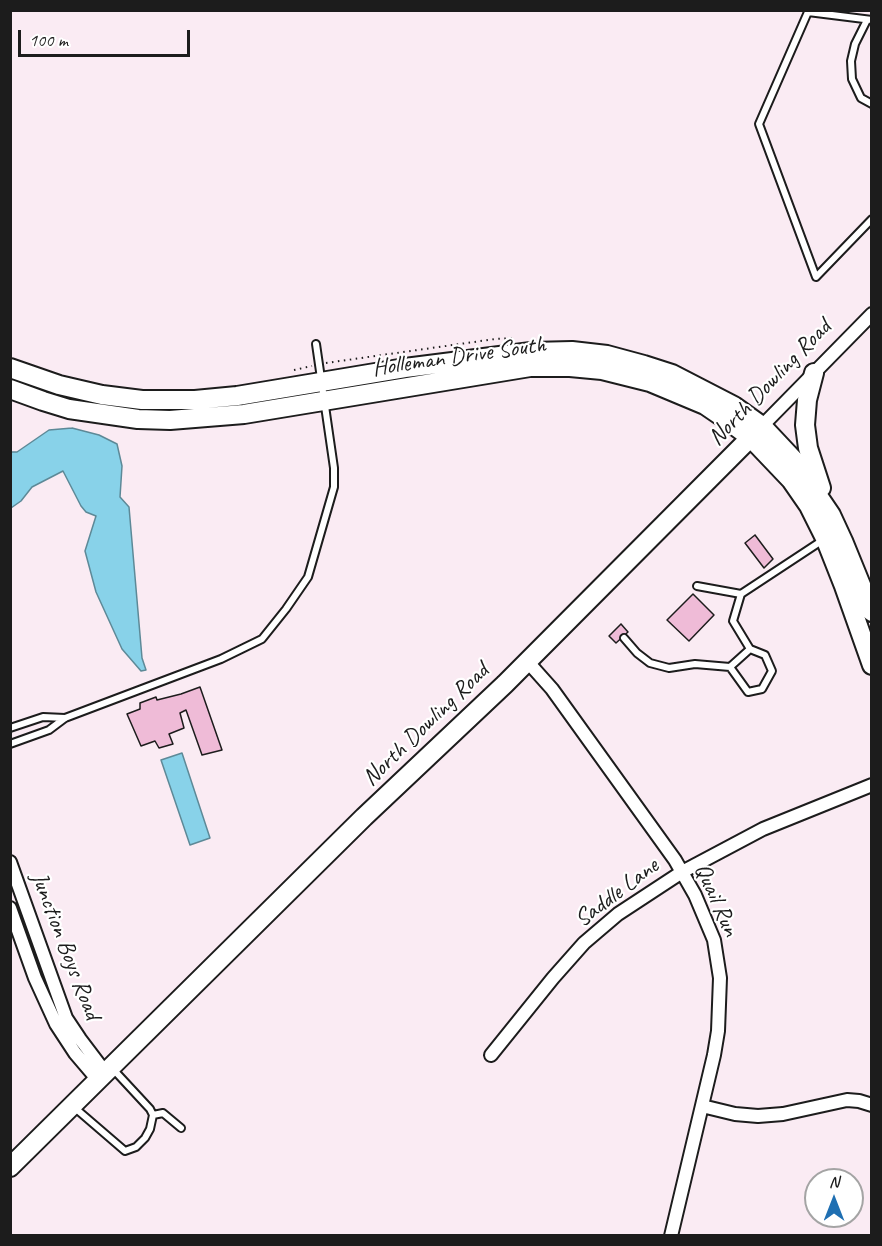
<!DOCTYPE html>
<style>
body{margin:0}
#map{position:relative;width:882px;height:1246px;overflow:hidden;background:#faebf3;font-family:Caveat,sans-serif}
canvas{display:block}
.frame{position:absolute;inset:0;border:12px solid #1c1c1c;pointer-events:none}
.north{position:absolute;left:804px;top:1168px;width:60px;height:60px;box-sizing:border-box;background:#fff;border:2px solid #a4a4a4;border-radius:50%;rotate:0deg;font-size:16px;font-weight:700;line-height:24px;text-align:center;color:#1c1c1c}
.north::after{content:'';display:block;margin:auto;width:21px;height:27px;background:#1f6fb2;clip-path:polygon(50% 0,100% 100%,50% 72%,0 100%)}
.scale{position:absolute;left:18px;top:30px;width:172px;height:27px;box-sizing:border-box;border:3px solid #1c1c1c;border-top:0;padding-left:8px;font-size:18px;line-height:21px;white-space:nowrap;color:#1c1c1c;-webkit-text-stroke:4px #fff;paint-order:stroke}
</style>
<div id="map">
<canvas width="882" height="1246"></canvas>
<div class="frame"></div>
<div class="north">N</div>
<div class="scale">100 m</div>
</div>
<script>
const context = document.querySelector('canvas').getContext('2d');
context.lineJoin = 'round';
function fill(path, color) { context.fillStyle = color; context.fill(path, 'evenodd'); }
const toPath = rows => new Path2D(rows.map(r => 'M' + r).join(''));
function trace(path, color, width, dash) { context.strokeStyle = color; context.lineWidth = width; context.lineCap = dash ? 'butt' : 'round'; context.setLineDash(dash || []); context.stroke(path); }
function label(font, color, halo, rows, align = 'center') {
  context.font = font + ' Caveat,sans-serif'; context.lineWidth = 4.5; context.setLineDash([]); context.textBaseline = 'middle'; context.strokeStyle = halo; context.fillStyle = color; for (const [text, x, y, turn = 0] of rows) {
    context.save(); context.translate(x, y); context.rotate((+turn || 0) * Math.PI / 180); context.textAlign = isNaN(turn) ? turn : align; if (halo) context.strokeText(text, 0, 0); context.fillText(text, 0, 0); context.restore();
  }
}
const water = toPath([
 [72,428,99,435,117,444,122,466,120,497,129,507,142,658,146,670,141,671,122,649,96,592,85,551,96,516,86,512,81,506,63,471,32,487,21,501,11,508,11,452,17,452,49,430,72,428],
 [182,753,210,838,190,845,161,760,182,753]
]);
const building = toPath([
 [755,535,773,559,764,568,745,543,755,535],
 [693,594,714,615,689,641,667,620,693,594],
 [621,624,628,632,616,643,609,636,621,624],
 [200,687,222,750,202,755,186,710,180,713,184,728,169,734,173,744,159,748,155,741,141,746,127,714,140,709,140,703,156,697,157,700,181,694,200,687]
]);
const path = toPath([
 [326,363,495,339,514,338],
 [294,370,312,366]
]);
const lane = toPath([
 [867,20,855,44,851,61,852,79,861,98,872,104],
 [872,20,808,12,759,124,816,277,872,219],
 [741,594,823,540],
 [624,638,637,653,650,663,669,668,695,664,730,667,748,692,762,689,772,671,765,655,750,649,733,621,741,594,697,586],
 [730,667,750,649],
 [10,728,43,717,65,718],
 [10,744,49,730,65,718,221,659,262,639,286,609,308,577,334,487,334,468,316,344],
 [75,1108,125,1151,136,1147,145,1138,150,1129,153,1115,150,1109,112,1068],
 [153,1115,163,1113,181,1128]
]);
const street = toPath([
 [762,426,872,314],
 [527,661,552,689,675,860,695,895,714,940,720,978,718,1031,714,1055,671,1236],
 [10,862,66,1018,80,1039,105,1072],
 [10,908,35,978,56,1024,75,1053,98,1080],
 [491,1055,553,978,584,943,618,914,682,872,763,829,872,785],
 [702,1106,735,1114,758,1116,783,1114,847,1100,859,1101,872,1105]
]);
const secondary = toPath([
 [10,368,59,385,102,395,142,400,195,400,237,396,405,368,531,352,572,351,607,355,644,365,672,374,734,406,762,426,793,459,831,515,843,541,872,612],
 [814,373,807,400,805,425,808,448,821,488],
 [10,389,43,401,69,409,138,419,170,420,244,414,530,367,570,367,602,370,650,382,705,405,727,420,751,438,791,480,809,506,825,538,844,586,872,665],
 [10,1167,364,817,505,684,762,426]
]);
const streetNames = [
 ["Holleman Drive South",459,357,-8],
 ["North Dowling Road",770,383,-46],
 ["North Dowling Road",426,725,-44],
 ["Saddle Lane",617,893,-37],
 ["Quail Run",716,900,66],
 ["Junction Boys Road",65,946,69]
];
fill(water, '#88d2e9');
trace(water, '#5d8997', 1.5);
fill(building, '#efbbd7');
trace(building, '#1c1c1c', 1.5);
trace(lane, '#1c1c1c', 10);
trace(street, '#1c1c1c', 16);
trace(secondary, '#1c1c1c', 22);
trace(path, '#1c1c1c', 2, [1.5, 4.5]);
trace(lane, '#fff', 6);
trace(street, '#fff', 12);
trace(secondary, '#fff', 18);
label('24px', '#1c1c1c', '#fff', streetNames);
</script>
